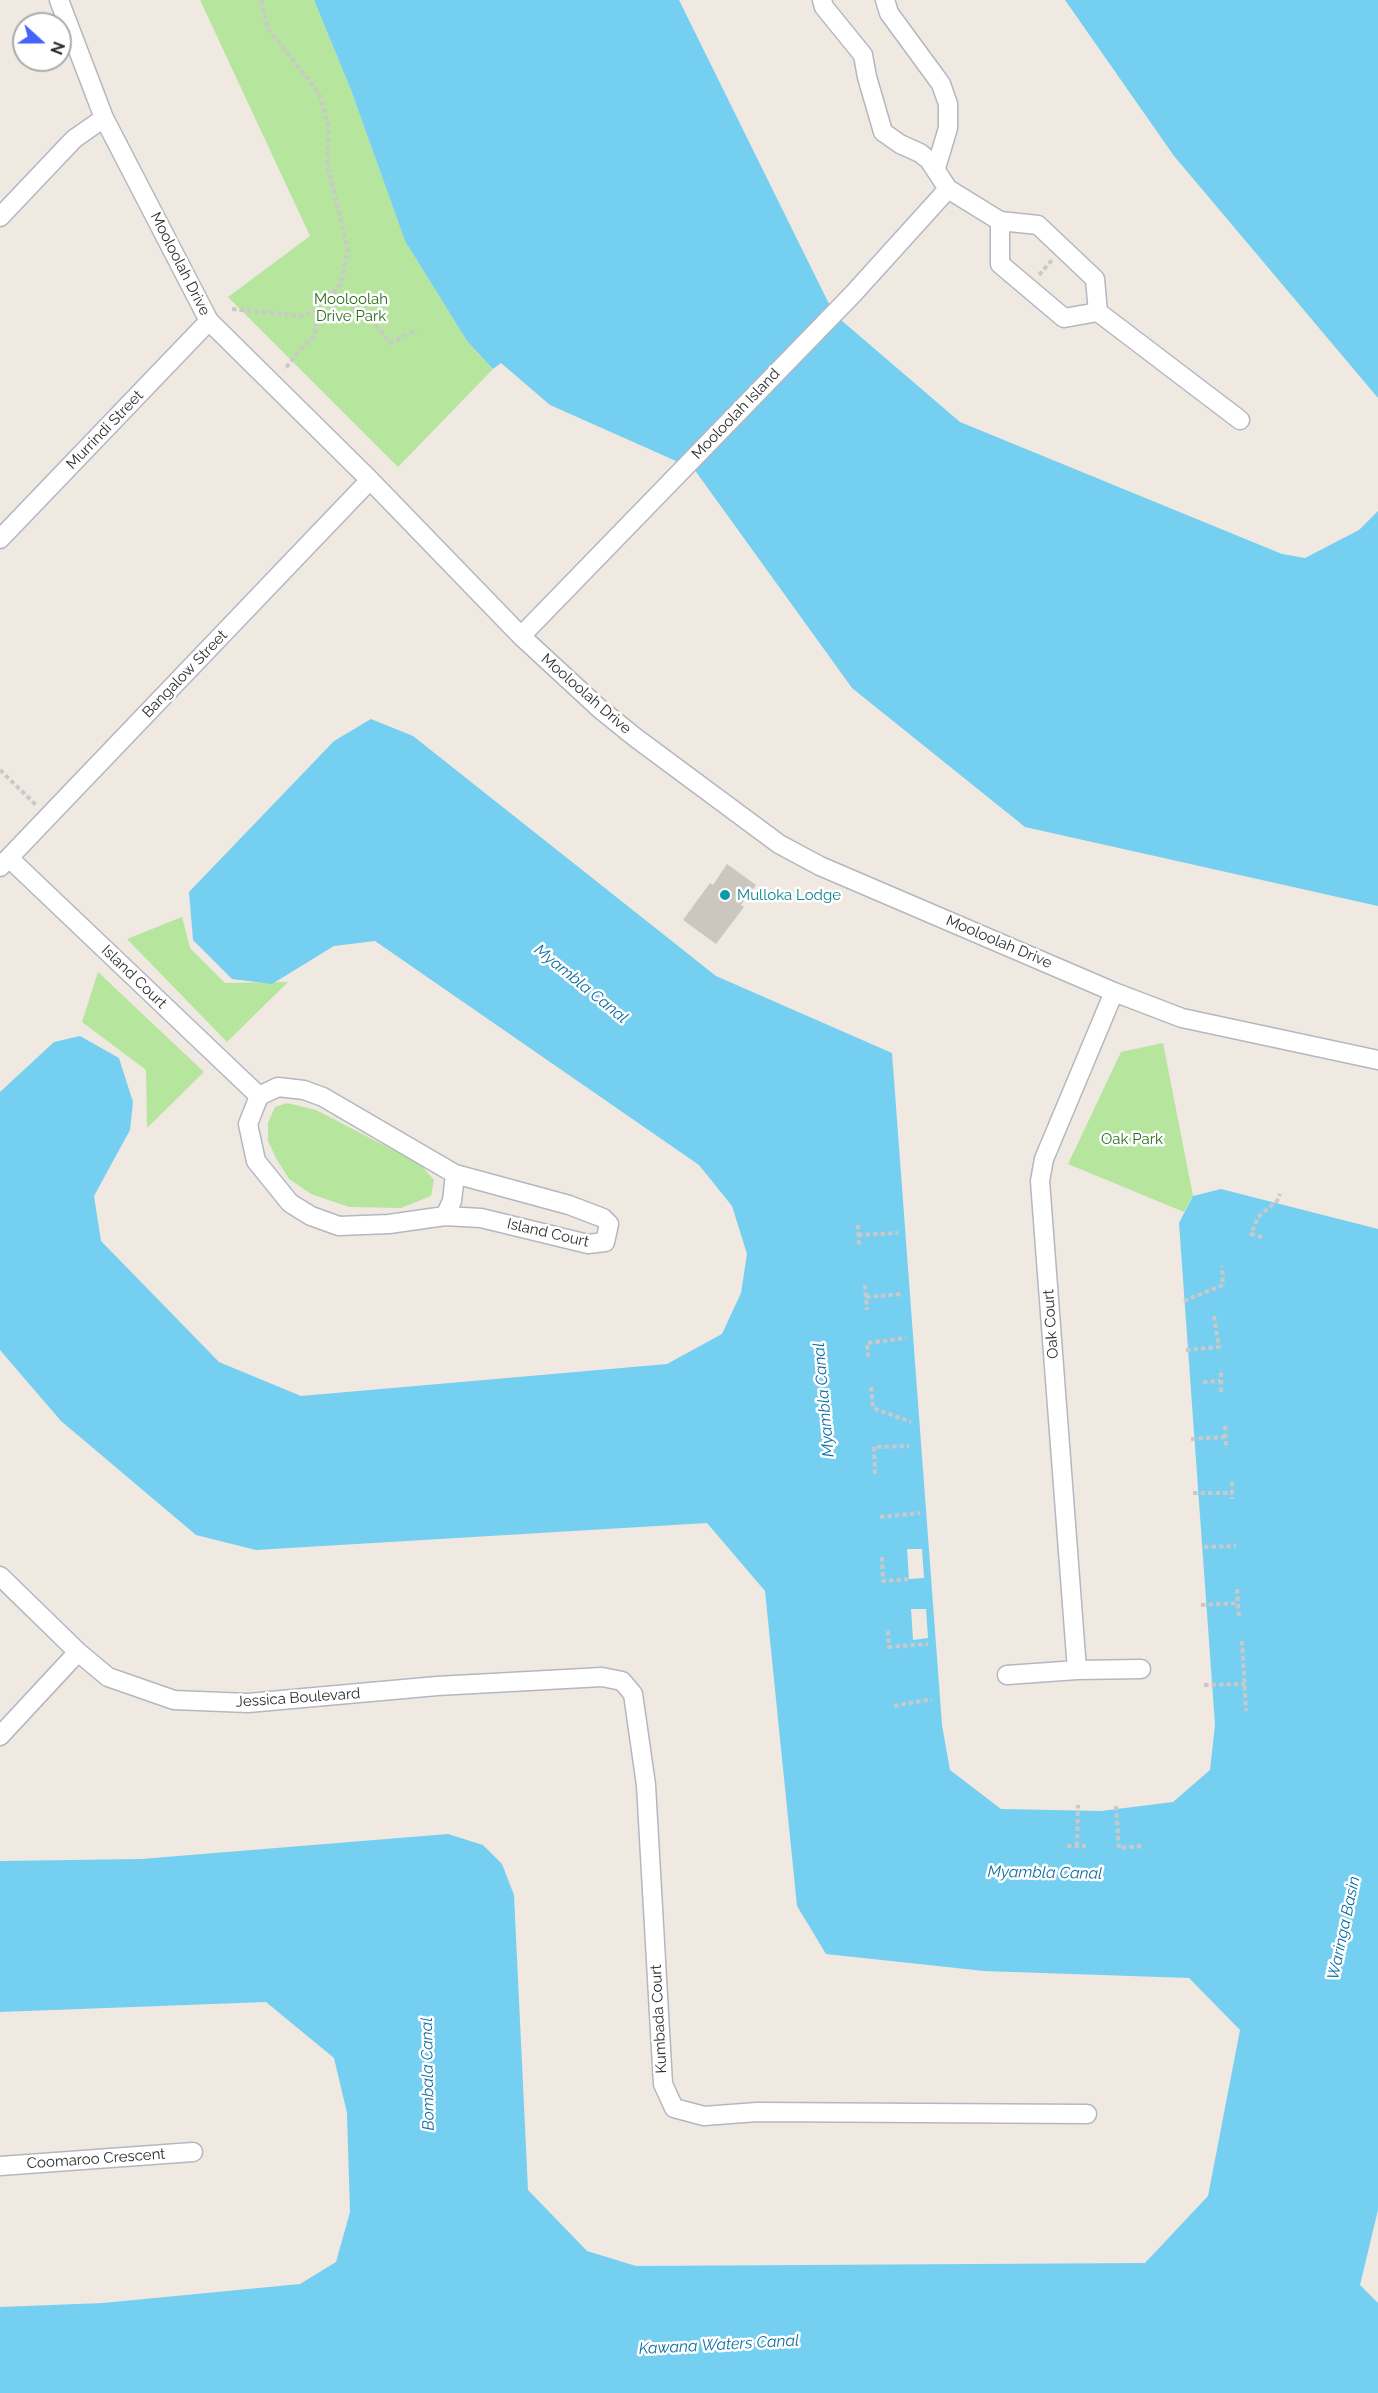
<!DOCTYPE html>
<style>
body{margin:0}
#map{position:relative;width:1378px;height:2393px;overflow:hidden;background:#efe9e1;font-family:Raleway,sans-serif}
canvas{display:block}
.north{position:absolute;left:12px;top:12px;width:60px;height:60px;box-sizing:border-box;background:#fff;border:2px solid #ababab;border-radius:50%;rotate:111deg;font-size:16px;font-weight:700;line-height:24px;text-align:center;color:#2e2e2e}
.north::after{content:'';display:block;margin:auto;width:21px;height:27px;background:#4264fb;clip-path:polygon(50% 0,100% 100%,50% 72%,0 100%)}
</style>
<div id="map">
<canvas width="1378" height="2393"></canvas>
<div class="north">N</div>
</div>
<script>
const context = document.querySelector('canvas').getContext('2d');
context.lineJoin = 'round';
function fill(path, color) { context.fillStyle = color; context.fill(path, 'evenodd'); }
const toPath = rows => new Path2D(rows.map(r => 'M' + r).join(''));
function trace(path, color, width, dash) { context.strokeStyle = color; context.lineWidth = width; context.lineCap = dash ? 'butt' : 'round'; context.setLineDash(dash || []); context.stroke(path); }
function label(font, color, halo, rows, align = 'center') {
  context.font = font + ' Raleway,sans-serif'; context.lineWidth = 5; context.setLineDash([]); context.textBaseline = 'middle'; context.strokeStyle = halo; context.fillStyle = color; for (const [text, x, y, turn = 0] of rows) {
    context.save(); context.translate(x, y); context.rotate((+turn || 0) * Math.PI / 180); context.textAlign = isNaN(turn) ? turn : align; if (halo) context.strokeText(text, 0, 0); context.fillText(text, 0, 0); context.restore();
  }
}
const green = toPath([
 [200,0,314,0,351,90,405,241,467,341,493,369,398,467,228,297,310,236],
 [182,917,190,948,225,983,288,982,227,1042,127,939],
 [98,972,204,1072,147,1128,146,1070,82,1022],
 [1163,1043,1193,1196,1184,1212,1068,1164,1121,1052],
 [287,1103,316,1110,420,1164,434,1180,431,1196,401,1208,349,1207,311,1194,289,1179,277,1160,268,1141,268,1123,275,1107]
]);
const water = toPath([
 [314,0,679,0,834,314,960,422,1282,554,1305,558,1359,530,1378,511,1378,906,1025,827,852,688,694,469,550,405,501,363,493,369,467,341,405,241,351,90],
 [1065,0,1378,0,1378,398,1174,156],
 [371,719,413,736,716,976,892,1053,942,1725,950,1770,1001,1809,1101,1811,1173,1802,1210,1770,1215,1725,1179,1223,1193,1196,1221,1189,1378,1229,1378,2210,1360,2285,1378,2303,1378,2393,0,2393,0,2307,103,2303,300,2284,336,2262,350,2212,347,2113,334,2058,266,2002,0,2012,0,1861,141,1859,448,1834,483,1845,502,1864,514,1895,528,2190,587,2251,636,2266,1145,2263,1208,2196,1240,2030,1189,1978,984,1971,826,1954,797,1906,765,1591,707,1523,256,1550,196,1535,61,1421,0,1350,0,1092,54,1042,80,1036,119,1058,133,1102,130,1130,94,1196,101,1241,219,1362,301,1396,667,1364,722,1334,741,1293,747,1254,732,1206,699,1165,375,941,334,946,272,984,232,979,193,940,189,892,334,741]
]);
const pier = toPath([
 [907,1549,922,1549,924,1578,909,1579],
 [911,1609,926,1609,928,1638,913,1640]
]);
const building = toPath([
 [727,864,756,885,741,905,744,907,716,944,683,920,710,883,713,885]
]);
const path = toPath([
 [261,0,268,29,319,93,329,128,327,163,348,250,341,283,320,310,314,337,300,350,284,370],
 [1039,275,1052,260],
 [333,295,369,317,390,343,417,330],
 [232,309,301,316,320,310],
 [0,770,36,805],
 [858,1225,859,1246],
 [858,1235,898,1233],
 [1262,1237,1251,1234,1258,1217,1277,1201,1280,1194],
 [865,1285,867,1310],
 [866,1297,903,1294],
 [1184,1301,1223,1285,1222,1266],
 [1186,1350,1219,1347,1214,1316],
 [868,1357,867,1343,906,1338],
 [1203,1382,1220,1381],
 [871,1387,873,1408,911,1422],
 [1221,1392,1221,1369],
 [1225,1426,1226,1447],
 [1191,1439,1225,1437],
 [875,1474,874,1447,909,1446],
 [1232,1482,1232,1499],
 [1193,1493,1232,1493],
 [880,1517,920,1513],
 [1204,1547,1236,1546],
 [882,1557,883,1581,909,1579],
 [1237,1589,1239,1618],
 [1201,1605,1238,1603],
 [888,1631,889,1647,928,1644],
 [1242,1641,1246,1711],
 [1204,1685,1245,1684],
 [894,1706,932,1699],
 [1116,1806,1119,1848,1144,1846],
 [1067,1846,1086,1846],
 [1077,1846,1078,1805]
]);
const minor = toPath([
 [59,0,104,118,209,321,370,480,521,636,600,709,636,738,779,844,820,866,1114,992,1182,1018,1378,1060],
 [822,0,824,7,863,55,867,77,883,132,900,144,920,153,929,160,948,189,1000,221,1038,225,1095,279,1098,312],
 [885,0,889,13,941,84,948,104,948,128,936,168],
 [0,217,74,139,104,118],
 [1000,221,1000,264,1064,318,1098,312,1240,420],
 [0,539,209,321],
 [521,636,853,294,948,189],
 [9,858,259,1096],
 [0,867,370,480],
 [278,1087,304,1090,323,1097,455,1174,569,1205,603,1218,609,1224,605,1242,588,1244,481,1218,445,1216,389,1224,339,1226,311,1216,290,1203,256,1161,248,1124,259,1096,278,1087],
 [445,1216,452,1201,455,1174],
 [0,1576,78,1652,108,1677,174,1700,248,1703,437,1686,602,1677,622,1681,633,1694,646,1785,663,2084,674,2108,704,2116,757,2112,1087,2114],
 [1077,1670,1040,1181,1044,1159,1114,992],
 [1007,1675,1077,1670,1141,1669],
 [0,1736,78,1652],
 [0,2166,193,2152]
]);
const markers = [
 [725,895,6,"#0f9aa8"]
];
const streetNames = [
 ["Mooloolah Drive",180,264,63],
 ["Mooloolah Island",736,414,-46],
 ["Murrindi Street",105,430,-46],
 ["Bangalow Street",185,674,-46],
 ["Mooloolah Drive",586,694,41],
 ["Mooloolah Drive",999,942,23],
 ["Island Court",134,977,44],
 ["Island Court",548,1233,13],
 ["Oak Court",1051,1324,-94],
 ["Jessica Boulevard",298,1698,-4],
 ["Kumbada Court",659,2019,-93],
 ["Coomaroo Crescent",96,2159,-4]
];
const parkNames = [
 ["Mooloolah",351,299],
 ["Drive Park",351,316],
 ["Oak Park",1132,1139]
];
const cultureNames = [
 ["Mulloka Lodge",737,895]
];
const waterNames = [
 ["Myambla Canal",581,984,39],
 ["Myambla Canal",824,1400,-95],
 ["Myambla Canal",1045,1873,1],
 ["Waringa Basin",1344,1928,-78],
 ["Bombala Canal",428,2074,-91],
 ["Kawana Waters Canal",719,2345,-3]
];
fill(green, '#b6e59e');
fill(water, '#75cff0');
fill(pier, '#efe9e1');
fill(building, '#cbc7bf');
trace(minor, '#b4b7c1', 21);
trace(path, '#c9c9c9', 4, [4.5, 3]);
trace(minor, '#fff', 18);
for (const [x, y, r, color] of markers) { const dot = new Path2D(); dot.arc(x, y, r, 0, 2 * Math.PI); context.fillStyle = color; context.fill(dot); trace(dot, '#fff', 2); }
label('15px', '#2e2e2e', '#fff', streetNames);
label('15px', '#2c6e1b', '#fff', parkNames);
label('15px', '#0d838f', '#fff', cultureNames, 'left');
label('italic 16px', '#0d6fa3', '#fff', waterNames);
</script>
